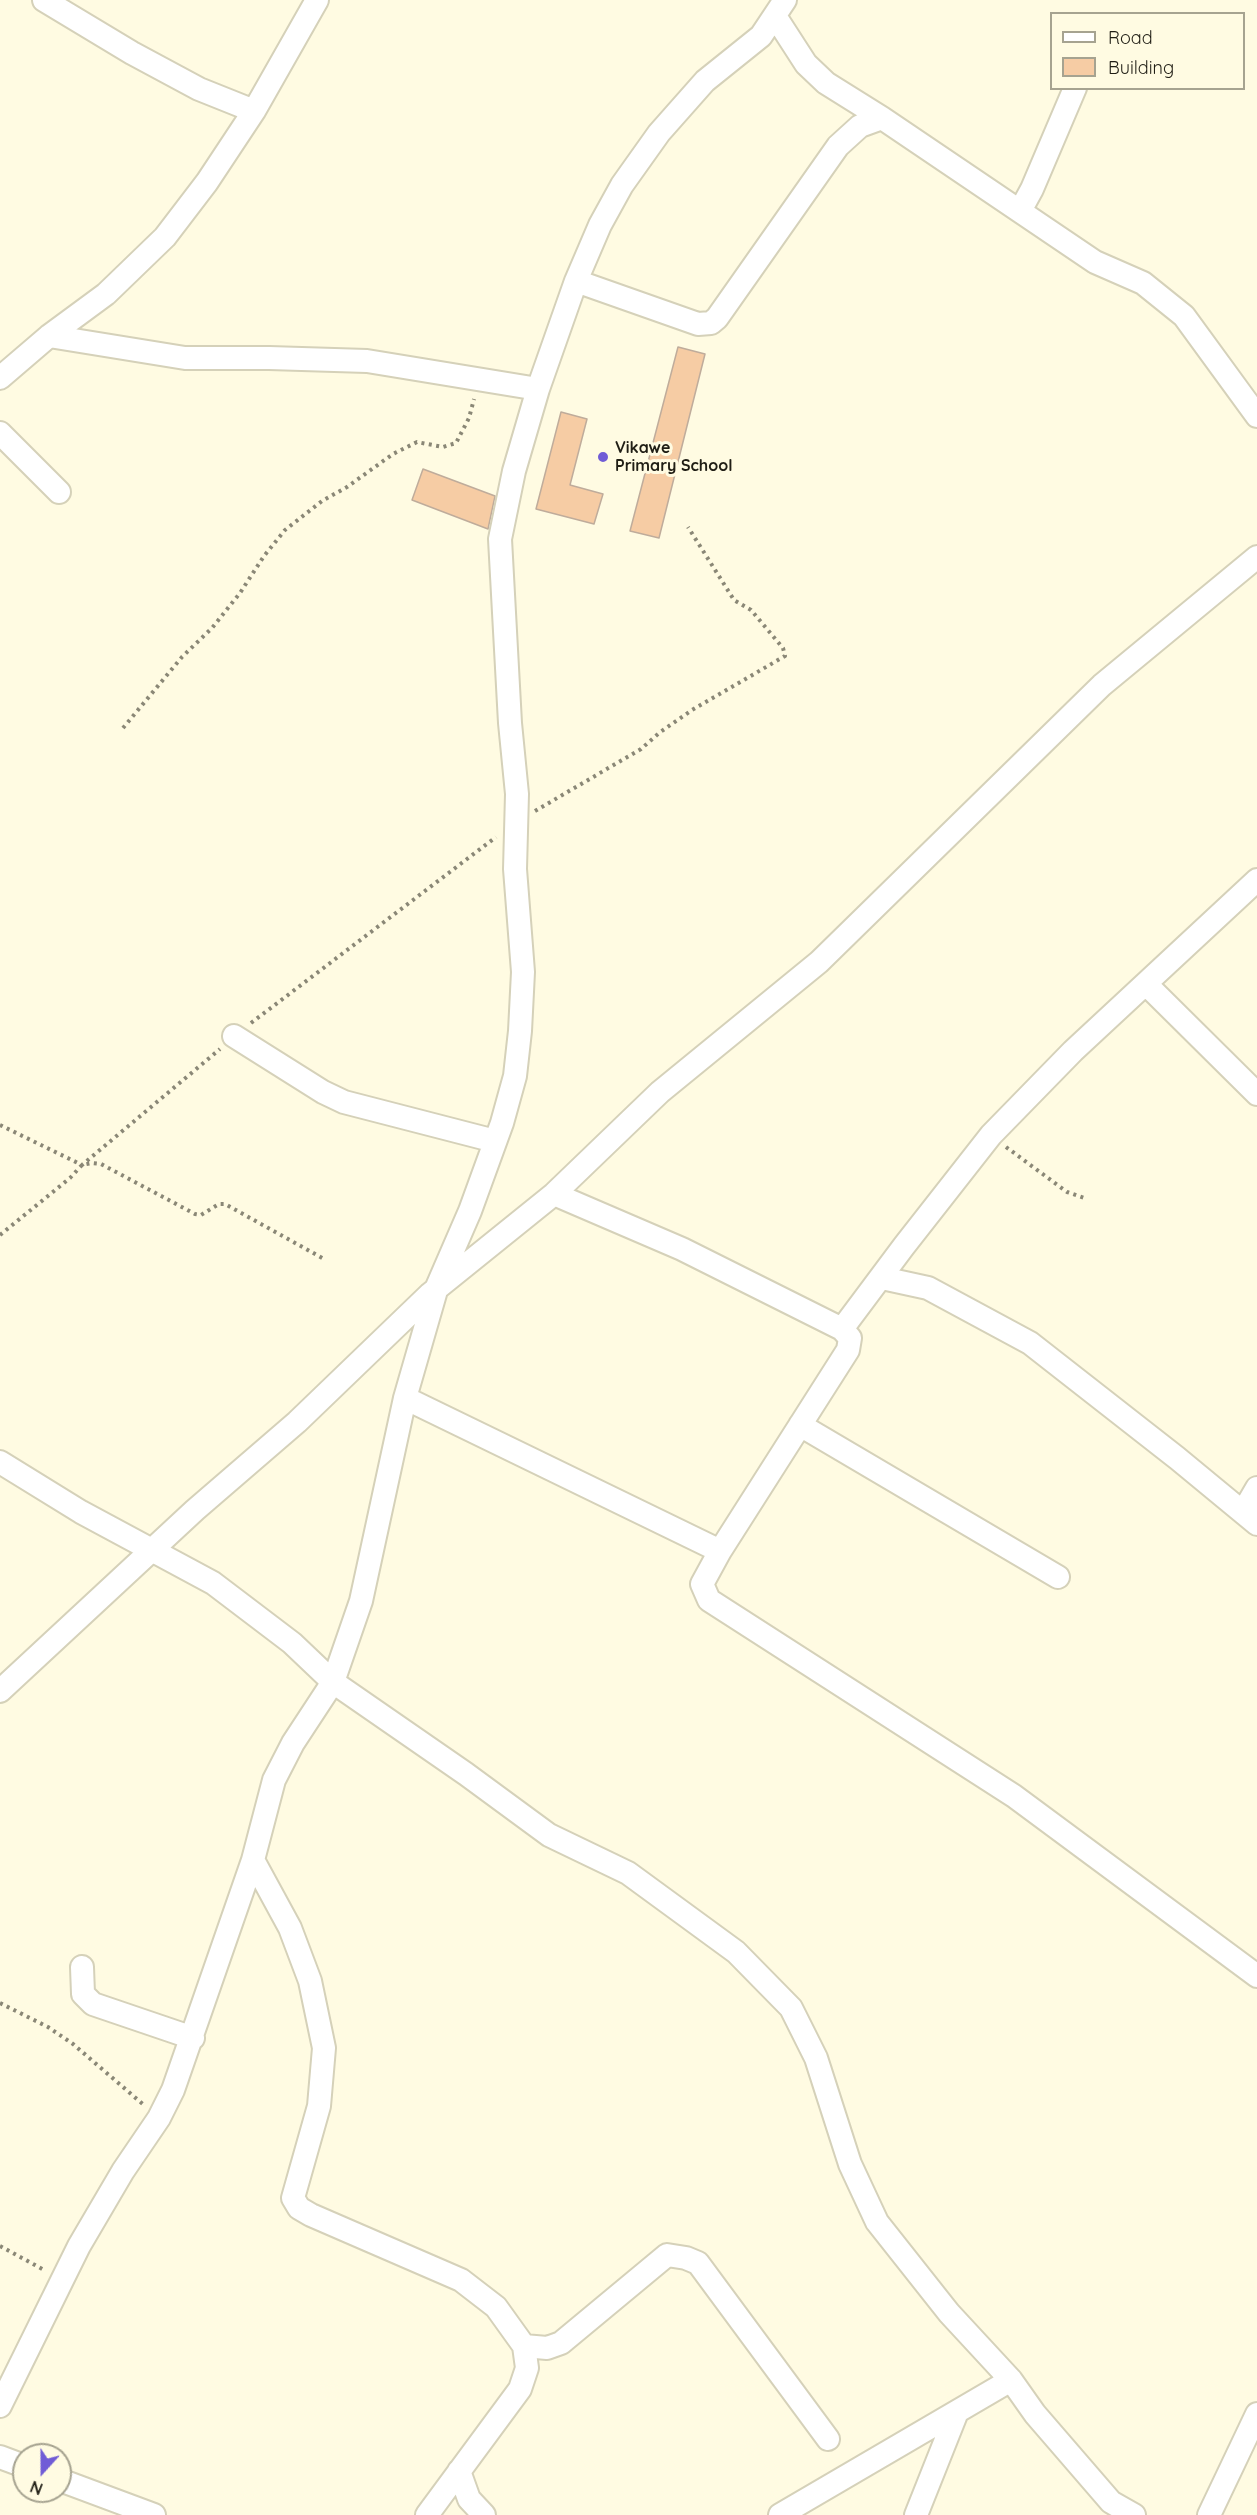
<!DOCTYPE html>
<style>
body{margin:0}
#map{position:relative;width:1257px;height:2515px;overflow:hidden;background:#fffbe2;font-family:Quicksand,sans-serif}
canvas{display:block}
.legend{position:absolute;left:1050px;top:12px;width:195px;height:78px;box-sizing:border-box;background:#fffbe2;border:2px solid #a6a390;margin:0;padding:8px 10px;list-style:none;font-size:18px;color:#201e15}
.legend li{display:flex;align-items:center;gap:12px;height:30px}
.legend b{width:30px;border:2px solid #a6a390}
.north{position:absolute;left:12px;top:2443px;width:60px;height:60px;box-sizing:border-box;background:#fffbe2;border:2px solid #a6a390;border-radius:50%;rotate:201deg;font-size:16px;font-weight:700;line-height:24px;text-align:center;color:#201e15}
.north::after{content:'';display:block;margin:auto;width:21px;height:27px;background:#705cd6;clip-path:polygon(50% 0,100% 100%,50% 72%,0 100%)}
</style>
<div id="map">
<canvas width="1257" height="2515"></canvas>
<ul class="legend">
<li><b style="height:8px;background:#fff"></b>Road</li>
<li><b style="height:16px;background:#f6cca4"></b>Building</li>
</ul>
<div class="north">N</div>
</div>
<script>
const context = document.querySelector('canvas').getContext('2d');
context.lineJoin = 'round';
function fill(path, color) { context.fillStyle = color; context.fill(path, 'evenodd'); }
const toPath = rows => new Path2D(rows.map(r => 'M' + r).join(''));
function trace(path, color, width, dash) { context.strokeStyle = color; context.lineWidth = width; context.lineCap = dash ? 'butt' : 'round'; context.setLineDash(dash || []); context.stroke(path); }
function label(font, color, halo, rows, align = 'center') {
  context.font = font + ' Quicksand,sans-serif'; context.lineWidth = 6; context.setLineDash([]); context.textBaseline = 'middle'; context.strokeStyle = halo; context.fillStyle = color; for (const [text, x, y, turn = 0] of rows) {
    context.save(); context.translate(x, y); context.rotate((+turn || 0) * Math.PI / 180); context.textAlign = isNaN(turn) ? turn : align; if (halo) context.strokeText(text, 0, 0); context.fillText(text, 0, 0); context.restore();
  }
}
const building = toPath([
 [678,347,705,354,659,538,630,531,678,347],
 [561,412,587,419,570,485,603,494,594,524,536,509,561,412],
 [423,469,495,496,488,529,412,500,423,469]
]);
const path = toPath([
 [123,728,182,657,212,628,240,593,264,556,285,530,322,501,347,487,393,454,417,442,443,447,456,443,469,418,474,399],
 [535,811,641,749,659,733,692,710,785,656,783,648,751,610,734,600,688,527],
 [251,1023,496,837],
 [0,1125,82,1165,220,1049],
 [1006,1147,1067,1192,1087,1199],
 [0,1235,70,1178,82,1165,92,1163,101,1164,195,1214,201,1215,219,1204,225,1204,324,1259],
 [0,2003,48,2027,73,2044,145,2106],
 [0,2246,46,2271]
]);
const minor = toPath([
 [44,0,132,53,199,89,254,111],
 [775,16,806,64,826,83,882,118,1095,262,1143,283,1184,316,1257,416],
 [1020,211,1032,189,1075,88],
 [576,281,698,324,711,323,717,318,838,146,860,126,882,118],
 [49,336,185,358,269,358,367,361,538,389],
 [0,378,49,336,106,294,165,237,207,182,254,111,317,0],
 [0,433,59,492],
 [1146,984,1257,1094],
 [234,1036,323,1092,344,1102,495,1141],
 [554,1194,682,1249,842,1329,850,1338,848,1350,720,1551,702,1584,709,1600,1014,1796,1257,1976],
 [882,1278,928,1288,1030,1343,1177,1458,1257,1524],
 [842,1329,904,1246,991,1135,1073,1051,1257,880],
 [405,1398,720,1551],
 [800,1425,1058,1577],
 [0,1462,81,1512,213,1583,292,1643,333,1682,466,1774,549,1835,628,1873,736,1952,791,2008,816,2058,850,2164,877,2222,949,2313,1011,2380,1035,2414,1111,2502,1134,2515],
 [1243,1512,1257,1488],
 [0,1691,195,1510,297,1422,430,1294,554,1194,660,1092,819,962,1102,685,1257,557],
 [253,1860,290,1928,310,1981,324,2048,319,2106,293,2198,299,2208,311,2215,461,2280,496,2307,524,2346,527,2368,520,2389,427,2515],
 [82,1967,83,1994,93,2004,193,2038],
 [524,2346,547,2348,561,2343,667,2255,686,2258,698,2263,828,2439],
 [0,2406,79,2246,123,2171,159,2118,173,2090,253,1860,274,1780,293,1743,333,1682,361,1601,405,1398,437,1287,470,1211,502,1123,515,1076,520,1031,523,972,515,869,517,794,510,723,500,539,514,471,538,389,576,281,600,225,622,185,659,133,705,81,761,36,785,0],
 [0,2457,24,2466],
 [459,2471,469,2499,484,2515],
 [60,2480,154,2515],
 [780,2515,1011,2380],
 [916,2515,957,2412],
 [1209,2515,1257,2414]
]);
const markers = [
 [603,457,6,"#705cd6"]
];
const poiNames = [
 ["Vikawe",615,448],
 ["Primary School",615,466]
];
fill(building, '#f6cca4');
trace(building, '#bfac9b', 1.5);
trace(minor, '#d5d1b9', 26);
trace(path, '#8a8776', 4, [3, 4.5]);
trace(minor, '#fff', 22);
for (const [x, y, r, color] of markers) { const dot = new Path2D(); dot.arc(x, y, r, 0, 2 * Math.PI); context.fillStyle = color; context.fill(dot); trace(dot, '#fffbe2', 2); }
label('bold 16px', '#201e15', '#fffbe2', poiNames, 'left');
</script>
